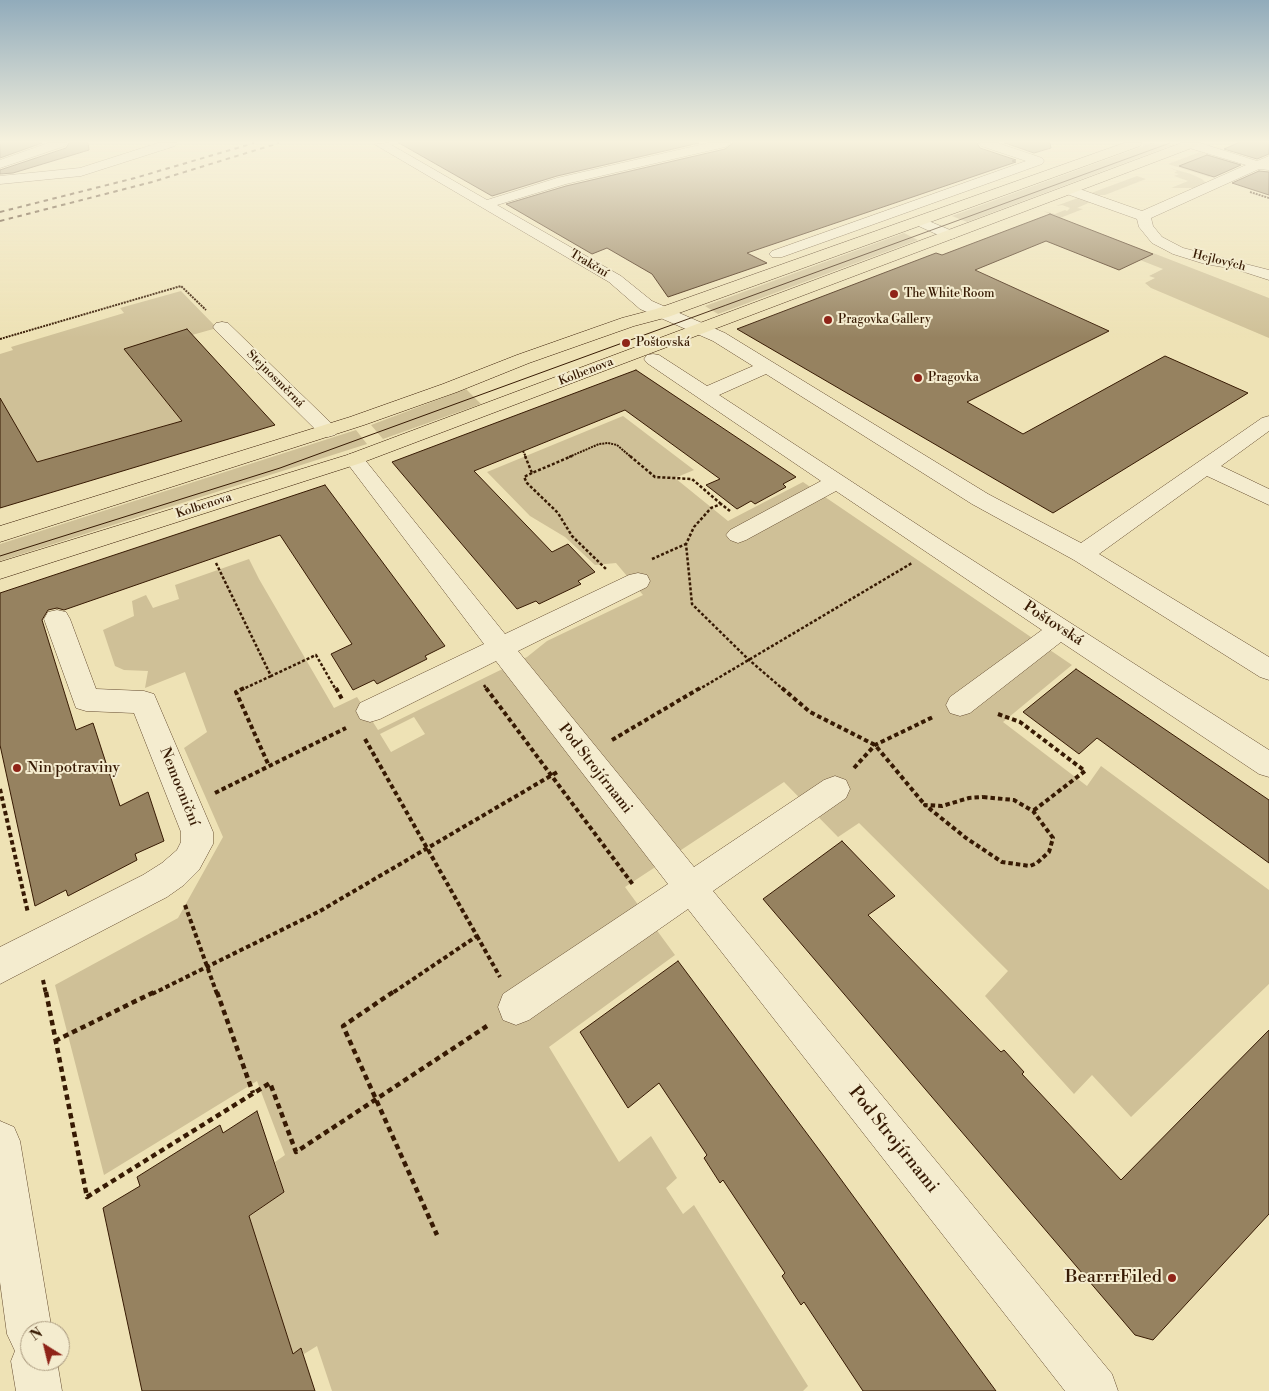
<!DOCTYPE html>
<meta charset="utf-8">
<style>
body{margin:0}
#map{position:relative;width:1269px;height:1391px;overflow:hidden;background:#eee2b5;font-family:"Libre Bodoni",serif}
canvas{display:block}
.north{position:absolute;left:20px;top:1321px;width:50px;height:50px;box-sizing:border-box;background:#f4eccf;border:1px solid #a8987d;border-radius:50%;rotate:324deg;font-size:14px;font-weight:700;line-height:20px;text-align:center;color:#371a03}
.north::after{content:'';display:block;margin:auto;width:18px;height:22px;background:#8f2418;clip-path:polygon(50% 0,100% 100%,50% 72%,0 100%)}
</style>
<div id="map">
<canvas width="1269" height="1391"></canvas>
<div class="north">N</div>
</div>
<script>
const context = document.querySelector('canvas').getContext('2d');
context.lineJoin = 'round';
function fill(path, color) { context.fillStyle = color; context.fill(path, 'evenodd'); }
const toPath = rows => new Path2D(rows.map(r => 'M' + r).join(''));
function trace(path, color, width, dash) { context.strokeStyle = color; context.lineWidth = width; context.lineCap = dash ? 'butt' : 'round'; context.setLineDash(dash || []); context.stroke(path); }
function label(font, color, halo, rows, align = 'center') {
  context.font = font + ' "Libre Bodoni",serif'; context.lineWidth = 4; context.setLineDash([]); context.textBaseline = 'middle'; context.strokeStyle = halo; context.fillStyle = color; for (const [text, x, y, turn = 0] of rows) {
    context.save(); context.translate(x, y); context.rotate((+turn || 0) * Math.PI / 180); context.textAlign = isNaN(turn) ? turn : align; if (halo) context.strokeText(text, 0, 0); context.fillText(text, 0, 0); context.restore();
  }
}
const green = toPath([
 [1151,143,1173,145,967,222,952,216],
 [1200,152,1235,162,1238,164,1209,177,1168,164],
 [1170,168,1191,174,1202,179,1207,184,1199,188,1171,188,1188,181,1174,176,1179,174,1174,173,1177,171],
 [1137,176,1146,179,1105,195,1099,195,1102,197,1077,208,1083,209,1060,218,1043,211,1055,214,1065,210,1067,211,1070,208,1062,205,1056,206],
 [904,233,918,240,718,314,705,306],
 [1153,253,1269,298,1269,338,1151,288,1145,283,1155,278,1149,276,1163,269,1140,260],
 [181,291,217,328,192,335,124,349,182,421,37,462,0,398,0,354,13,350,11,347,124,313,120,308],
 [466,389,481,404,383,439,371,425],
 [623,416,694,470,675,478,728,521,803,482,1072,665,1003,722,1087,786,1101,766,1269,890,1269,984,1131,1117,1092,1075,1074,1094,985,996,1008,971,859,823,838,837,784,782,625,887,675,955,549,1047,619,1162,651,1136,677,1178,666,1188,683,1214,694,1205,808,1386,803,1391,332,1391,317,1346,304,1354,301,1348,293,1354,256,1238,246,1219,284,1192,275,1162,285,1155,257,1081,104,1175,55,985,178,918,223,837,184,748,207,732,185,672,145,688,148,671,124,670,115,666,103,630,134,616,132,601,146,595,153,608,179,599,175,585,249,559,259,579,334,708,357,697,378,730,527,657,547,641,643,595,616,563,595,565,565,537,530,516,487,472],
 [414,717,425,734,391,752,380,734],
 [356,430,367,444,0,561,0,544]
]);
const building = toPath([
 [0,143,42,143,0,158,0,143],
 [69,143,88,143,89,150,13,173,0,174,0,170,66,148,69,143],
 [399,143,699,143,557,176,492,196,399,143],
 [733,143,977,143,980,148,1016,160,1012,161,1016,162,747,253,767,263,668,297,652,274,607,248,592,254,506,204,566,186,725,149,733,143],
 [1005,143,1050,143,1051,148,1034,153,1005,143],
 [1238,143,1269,143,1269,154,1257,159,1224,149,1238,143],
 [1207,155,1241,165,1214,177,1179,166,1207,155],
 [1259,171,1269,172,1269,195,1232,183,1259,171],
 [1050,214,1153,254,1119,270,1046,241,975,270,1109,331,967,402,1023,434,1165,356,1248,393,1053,513,737,329,936,253,942,255,1050,214],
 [187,329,275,425,0,508,0,398,37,462,182,421,124,349,187,329],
 [636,370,796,477,783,484,786,487,755,504,751,501,737,509,706,485,720,479,625,410,474,471,552,552,568,544,595,572,578,581,581,584,539,604,536,601,517,609,392,462,636,370],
 [325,485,445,646,425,656,427,659,377,684,374,680,353,690,331,654,352,644,280,535,64,610,57,608,48,610,42,620,76,730,93,723,120,806,148,792,164,841,135,854,137,860,68,896,66,890,35,906,0,745,0,593,325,485],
 [1076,669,1269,800,1269,863,1097,738,1079,754,1023,712,1076,669],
 [842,841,895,896,868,915,1001,1052,1004,1050,1024,1072,1022,1074,1121,1180,1269,1030,1269,1214,1153,1340,1135,1335,763,899,842,841],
 [678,961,826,1159,996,1391,863,1391,804,1302,801,1305,782,1276,785,1273,723,1180,720,1183,704,1158,707,1155,659,1083,628,1108,580,1032,678,961],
 [257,1111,284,1192,249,1216,293,1354,301,1348,315,1391,142,1391,103,1208,140,1186,137,1177,220,1125,223,1133,257,1111]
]);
const pathFar3 = toPath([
 [1250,192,1269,198],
 [0,339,181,286,206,310],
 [523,451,526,457],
 [569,457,599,444,608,443,617,445,631,457]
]);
const pathFar2 = toPath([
 [525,456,532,473,572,456],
 [630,456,655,477,692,479,721,504],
 [532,473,524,477,527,483,558,513,572,536,606,569],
 [730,511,721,504,711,508,694,527,686,544,692,604,748,659,784,690],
 [652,559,686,544],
 [216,563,271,676,316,655,336,690],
 [484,685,487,690],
 [241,690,271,676],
 [698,690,912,563]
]);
const pathFar1 = toPath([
 [244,688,236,692,269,766],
 [336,688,343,701],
 [486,688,634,886],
 [782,688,810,712,875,745,925,805],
 [998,714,1020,722,1085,771,1033,811],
 [365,739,477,936,391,994],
 [612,740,700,688],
 [854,768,875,745,933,717],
 [0,789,28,913],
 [215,793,346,728],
 [983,797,1014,800,1033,811,1053,838,1049,852,1037,863,1030,866,1002,862,966,838,925,805,942,806,969,798,983,797],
 [185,905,217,994],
 [477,936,500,977],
 [43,980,46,994],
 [152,994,320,911,559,771]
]);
const path = toPath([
 [46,992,87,1197,270,1083,296,1152,487,1026],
 [217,992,253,1093],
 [393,992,343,1026,437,1235],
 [55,1041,154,992]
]);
const minor = toPath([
 [48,143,67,143,65,146,0,168,0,160,48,143],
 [158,143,177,143,175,146,81,176,0,184,0,176,80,168,158,143],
 [388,143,487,200,557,178,708,143,731,143,725,147,566,184,497,205,621,276,652,301,725,333,988,494,1081,543,1262,418,1269,416,1269,431,1221,466,1269,489,1269,505,1207,476,1099,554,1269,657,1269,680,1260,677,1074,560,972,504,766,374,719,395,944,542,1269,750,1269,777,1259,774,1061,642,970,713,960,716,950,713,946,705,950,697,1042,630,836,491,746,540,738,543,730,540,726,535,730,530,821,481,647,363,644,359,647,355,653,354,659,355,707,386,753,366,713,341,640,309,609,282,374,144,388,143],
 [979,143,998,143,1042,158,1044,161,1042,164,782,257,772,257,769,254,772,251,1026,161,981,146,979,143],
 [1184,143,1200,143,1257,161,1269,156,1269,170,1259,169,1151,218,1153,226,1162,237,1183,248,1269,270,1269,280,1235,269,1205,264,1173,254,1152,243,1139,227,1137,219,1064,193,1062,190,1064,187,1074,187,1142,211,1246,165,1186,147,1184,143],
 [919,217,955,232,957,235,955,238,950,239,945,238,914,224,912,221,914,218,919,217],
 [222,322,228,323,335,427,338,431,335,435,328,437,321,435,216,331,213,327,216,323,222,322],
 [354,453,361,455,505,634,629,575,638,573,647,575,650,581,647,587,518,651,694,867,824,780,835,776,846,780,850,789,846,798,713,891,1112,1374,1118,1391,1065,1391,688,909,529,1020,516,1025,503,1020,498,1007,503,994,668,884,496,661,380,719,370,722,360,719,356,711,360,703,484,644,344,459,347,455,354,453],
 [57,610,66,612,70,619,96,689,144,691,154,694,213,832,213,844,199,870,184,885,167,897,0,984,0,947,143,875,162,863,177,850,181,842,181,832,134,713,86,711,76,708,44,619,48,612,57,610],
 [0,1121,14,1127,20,1141,52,1331,30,1331,30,1361,57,1361,62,1391,16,1391,11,1361,15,1351,7,1334,0,1282,0,1121]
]);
const major = toPath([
 [1124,143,1142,143,1140,146,668,317,634,326,529,363,457,392,364,425,0,542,0,526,350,417,443,384,517,355,622,318,656,309,1124,143],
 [1181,143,1199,143,1197,146,361,463,0,579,0,562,347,455,1181,143]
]);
const tram = toPath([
 [0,556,280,468,1170,143]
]);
const rail = toPath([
 [0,212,135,178,254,143],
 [0,221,152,182,279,143]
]);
const markers = [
 [894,294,5,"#8f2418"],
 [828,320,5,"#8f2418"],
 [626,343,5,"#8f2418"],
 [918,378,5,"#8f2418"],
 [17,768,5,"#8f2418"],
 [1172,1278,5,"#8f2418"]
];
const farStreetnames = [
 ["Hejlových",1219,261,14],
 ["Trakční",589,264,31],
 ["Kolbenova",586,372,-21],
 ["Stejnosměrná",275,379,45],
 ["Kolbenova",204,506,-18]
];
const farPoinames = [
 ["The White Room",904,294],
 ["Pragovka Gallery",838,320],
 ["Poštovská",636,343],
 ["Pragovka",928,378]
];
const streetNames = [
 ["Poštovská",1053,624,33],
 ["Pod Strojírnami",595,769,52],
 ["Nemocniční",179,787,68]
];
const poiNames = [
 ["Nin potraviny",27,768]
];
const nearStreetnames = [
 ["Pod Strojírnami",893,1140,51]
];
const nearPoinames = [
 ["BearrrFiled",1162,1278]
];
fill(green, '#cfc097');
fill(building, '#968260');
trace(building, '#371a03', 1);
trace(minor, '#654c30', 1);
trace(major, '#371a03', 1);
trace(pathFar3, '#371a03', 2, [2, 1]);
trace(pathFar2, '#371a03', 2.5, [3, 2]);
trace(pathFar1, '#371a03', 4, [4.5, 3]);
trace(path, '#371a03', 4.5, [5.5, 4]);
fill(minor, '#f4eccf');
fill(major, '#eee2b5');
trace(tram, '#371a03', 1);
trace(rail, '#371a03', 2, [4.5, 4.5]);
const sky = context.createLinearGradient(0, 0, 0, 338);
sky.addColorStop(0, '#91abbb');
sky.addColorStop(0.42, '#f7f2de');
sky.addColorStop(1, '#f7f2de00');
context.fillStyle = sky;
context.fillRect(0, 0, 1269, 338);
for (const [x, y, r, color] of markers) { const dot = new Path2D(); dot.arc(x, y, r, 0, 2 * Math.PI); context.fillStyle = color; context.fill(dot); trace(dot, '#f4eccf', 2); }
label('12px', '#371a03', '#f4eccf', farStreetnames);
label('12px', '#371a03', '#f4eccf', farPoinames, 'left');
label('15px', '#371a03', '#f4eccf', streetNames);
label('15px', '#371a03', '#f4eccf', poiNames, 'left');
label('18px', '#371a03', '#f4eccf', nearStreetnames);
label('18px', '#371a03', '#f4eccf', nearPoinames, 'right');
</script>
